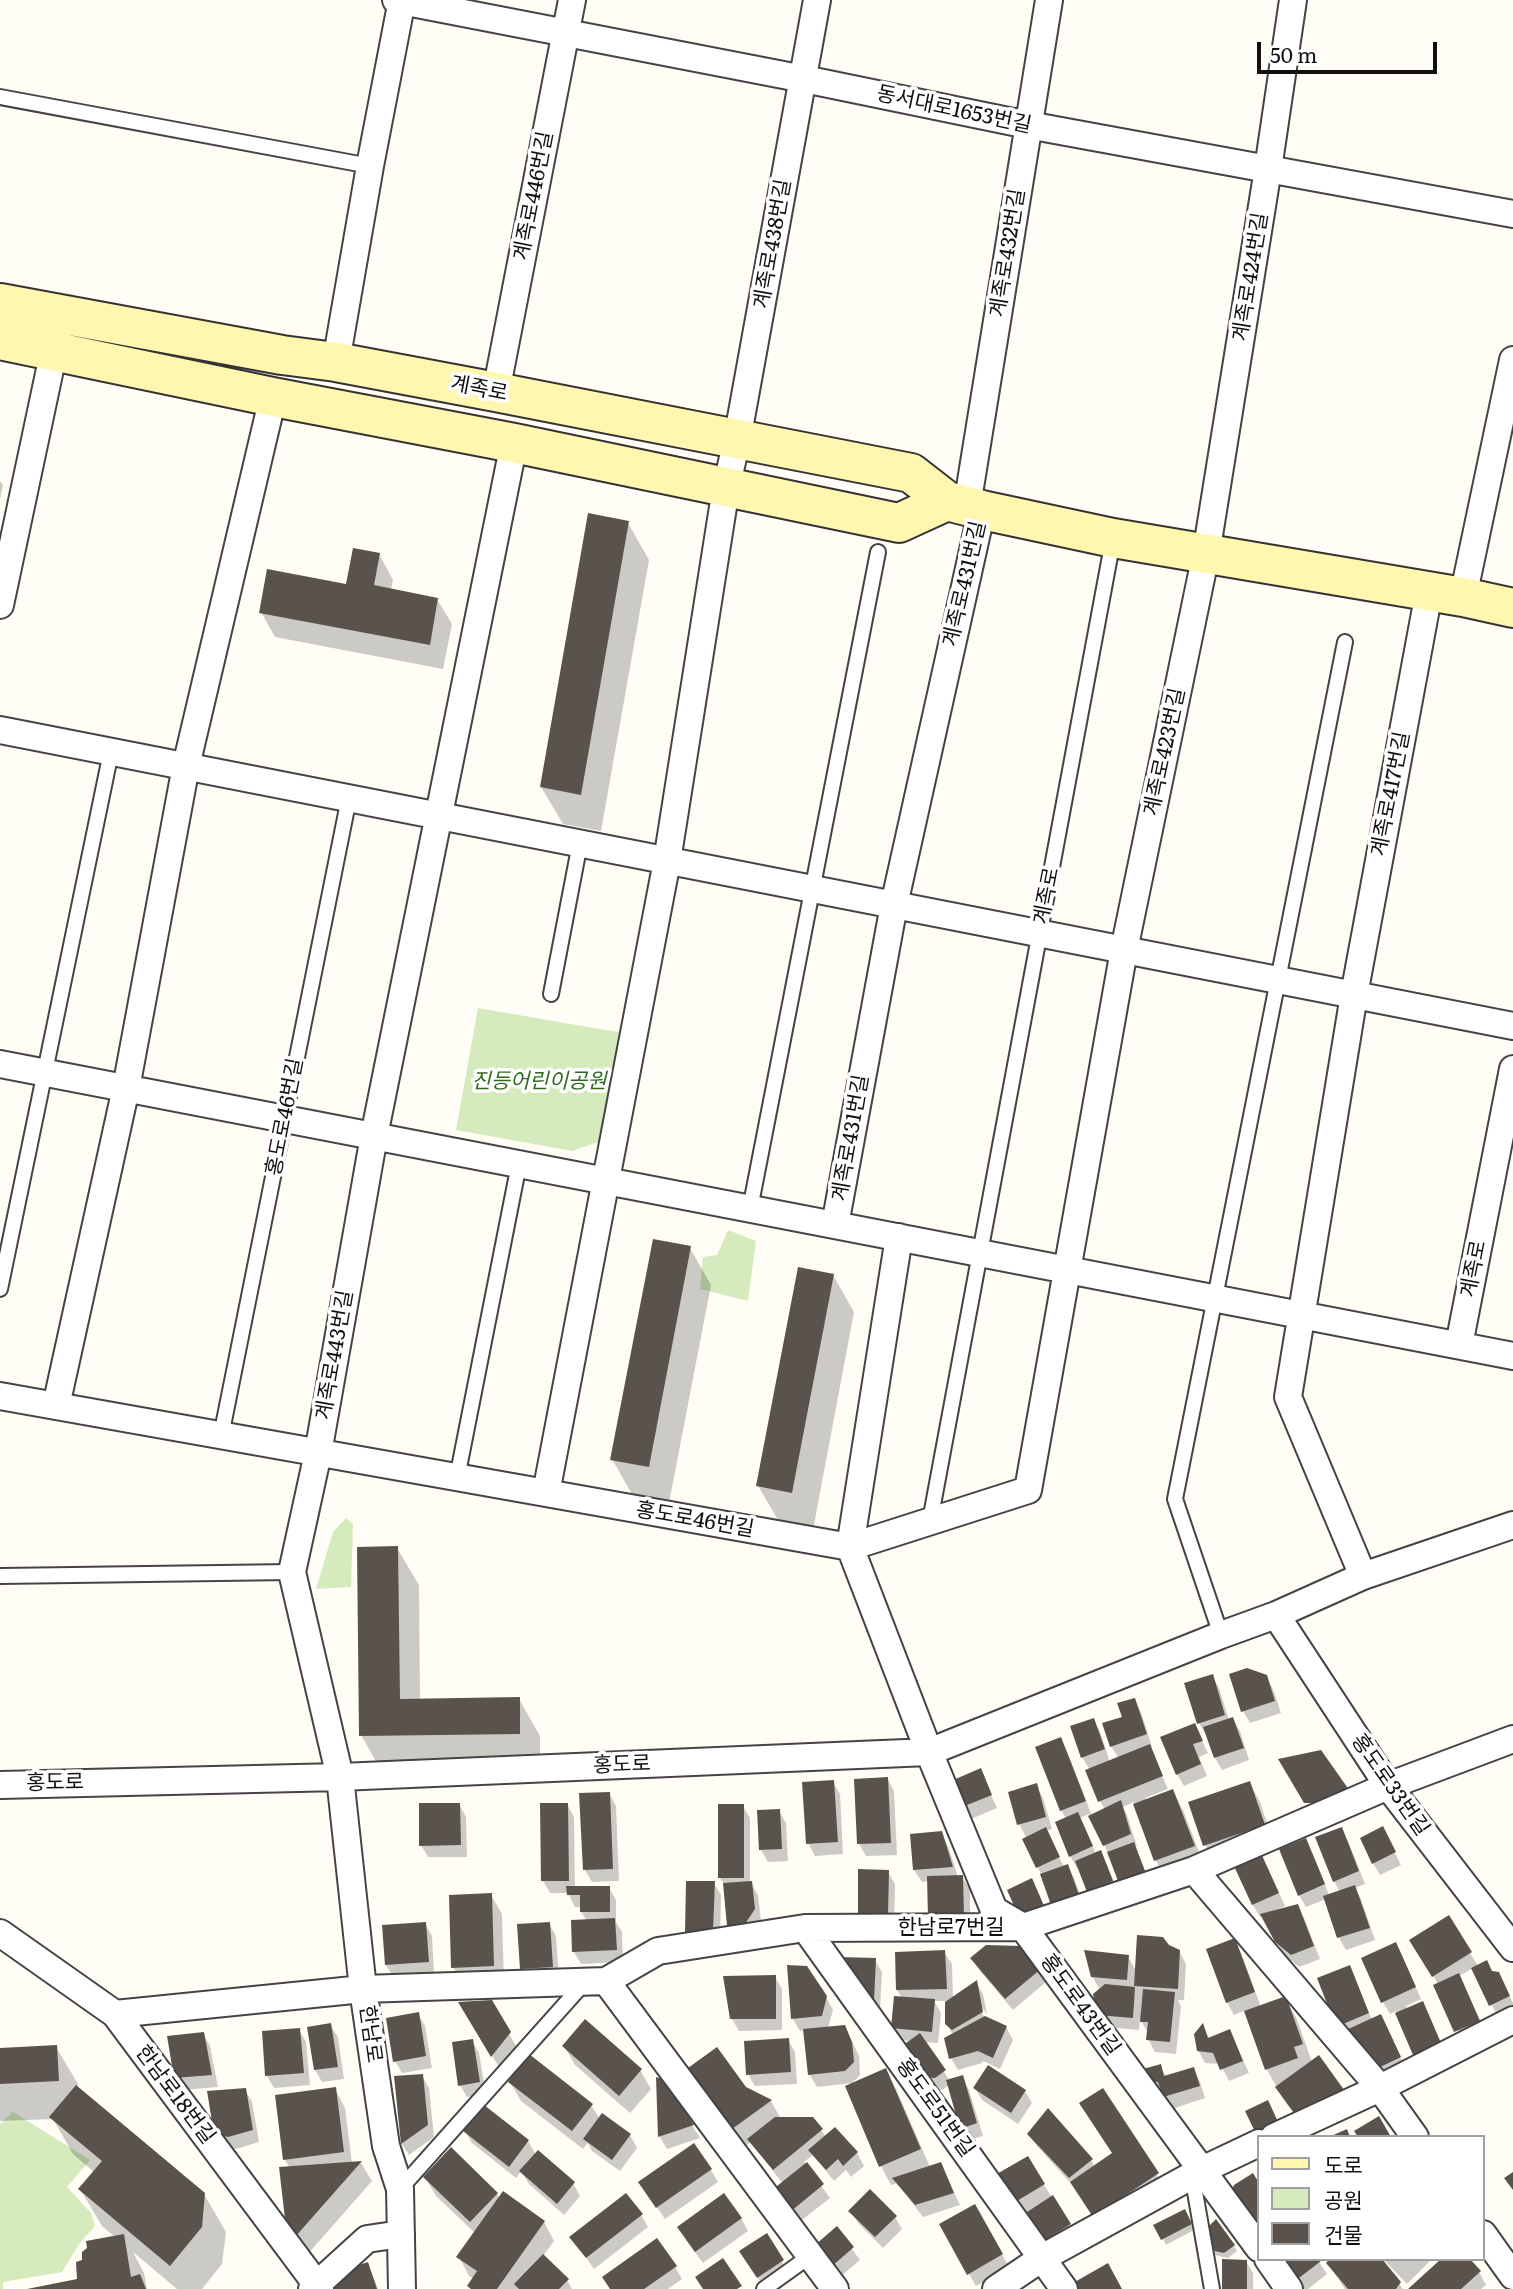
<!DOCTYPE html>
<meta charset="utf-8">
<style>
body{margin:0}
#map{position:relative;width:1513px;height:2289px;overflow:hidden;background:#fffdf5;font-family:Literata,"Noto Sans KR",serif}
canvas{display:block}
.legend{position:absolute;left:1257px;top:2135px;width:228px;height:126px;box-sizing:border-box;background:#fff;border:2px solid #a0a0a0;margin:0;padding:9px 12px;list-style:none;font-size:21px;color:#111}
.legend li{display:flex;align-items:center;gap:14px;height:35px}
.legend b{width:35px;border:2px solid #a0a0a0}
.scale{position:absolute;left:1257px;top:42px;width:180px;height:32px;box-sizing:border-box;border:4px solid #111;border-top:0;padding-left:9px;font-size:21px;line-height:24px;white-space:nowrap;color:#111;-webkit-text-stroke:5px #fff;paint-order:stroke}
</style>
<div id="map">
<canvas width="1513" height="2289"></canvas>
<ul class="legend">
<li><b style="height:9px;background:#fff6b0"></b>도로</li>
<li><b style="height:19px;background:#d5ebbd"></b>공원</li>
<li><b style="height:19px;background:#5a524d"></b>건물</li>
</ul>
<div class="scale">50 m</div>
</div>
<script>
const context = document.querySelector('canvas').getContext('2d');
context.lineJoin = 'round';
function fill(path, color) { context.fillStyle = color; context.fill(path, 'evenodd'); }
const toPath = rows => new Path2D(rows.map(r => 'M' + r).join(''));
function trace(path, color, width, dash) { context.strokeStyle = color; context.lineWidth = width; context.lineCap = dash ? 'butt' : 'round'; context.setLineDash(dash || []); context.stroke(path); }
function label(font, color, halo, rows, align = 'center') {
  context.font = font + ' Literata,"Noto Sans KR",serif'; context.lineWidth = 7; context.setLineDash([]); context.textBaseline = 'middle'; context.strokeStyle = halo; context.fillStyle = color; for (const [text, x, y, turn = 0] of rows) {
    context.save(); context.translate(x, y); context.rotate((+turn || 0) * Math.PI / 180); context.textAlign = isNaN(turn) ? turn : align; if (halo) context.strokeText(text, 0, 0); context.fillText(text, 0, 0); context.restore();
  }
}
const green = toPath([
 [478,1008,623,1033,604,1140,572,1151,456,1130],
 [728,1230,756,1241,748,1301,700,1289,703,1257,717,1255],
 [346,1518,353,1524,351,1587,316,1589,333,1532],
 [13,2112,90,2160,67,2187,91,2213,95,2226,79,2244,62,2272,3,2282,3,2289,0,2289,0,2124]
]);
const shadow = toPath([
 [0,481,3,485,0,499],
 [628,523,649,560,601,831,563,824,541,787],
 [379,554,393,580,391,590,437,599,452,624,443,669,275,637,261,612,347,586],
 [690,1248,711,1285,669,1503,633,1496,612,1459],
 [833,1275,854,1312,813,1530,780,1523,758,1486],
 [397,1548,419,1585,420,1700,519,1699,540,1736,540,1770,382,1772,361,1735],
 [1212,1676,1219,1688,1229,1720,1233,1719,1240,1731,1249,1760,1222,1770,1215,1758,1208,1734,1206,1735,1199,1723],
 [1266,1677,1273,1689,1281,1713,1250,1723,1243,1711],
 [1134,1700,1141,1712,1152,1747,1150,1748,1168,1789,1145,1798,1147,1801,1173,1791,1183,1810,1204,1865,1167,1879,1156,1861,1134,1802,1123,1807,1127,1815,1137,1846,1135,1847,1150,1884,1127,1892,1089,1814,1080,1818,1096,1854,1100,1853,1107,1865,1119,1894,1088,1891,1079,1867,1077,1868,1070,1856,1066,1819,1061,1810,1060,1739,1067,1751,1092,1816,1105,1810,1100,1801,1090,1770,1082,1757,1093,1720,1100,1732,1110,1762,1119,1759,1111,1746],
 [1194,1725,1208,1753,1199,1757,1207,1776,1184,1786,1177,1774],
 [980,1771,997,1808,971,1819,964,1806],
 [887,1778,894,1791,897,1855,866,1856,859,1844,856,1780],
 [833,1782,840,1794,843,1854,815,1856,808,1843],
 [1250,1783,1260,1802,1274,1844,1216,1864,1205,1845],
 [1036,1785,1043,1798,1052,1829,1046,1831,1064,1867,1067,1866,1074,1878,1085,1908,1043,1878,1024,1840,1027,1839,1019,1824],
 [609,1793,616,1806,619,1881,592,1882,585,1870],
 [459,1804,466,1817,467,1857,428,1857,421,1845],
 [567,1804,574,1817,575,1888,609,1888,616,1900,616,1922,622,1932,623,1962,581,1964,574,1952,587,1921,581,1912,581,1907,575,1907,568,1893,550,1893,543,1881],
 [743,1806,750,1818,750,1882,758,1895,761,1922,736,1938,729,1925,725,1886,720,1878],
 [779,1811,786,1823,788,1861,768,1862,761,1850],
 [1341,1829,1348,1841,1365,1884,1355,1888,1361,1899,1375,1940,1346,1950,1339,1938,1326,1899,1306,1907,1299,1895,1312,1852,1329,1895,1340,1892,1334,1881],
 [941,1833,948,1846,958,1877,962,1877,970,1889,970,1929,929,1881,922,1882,914,1870],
 [1389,1841,1401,1865,1380,1875,1373,1863],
 [1236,1865,1267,1866,1285,1906,1276,1910,1277,1911,1297,1906,1304,1918,1320,1959,1299,1967,1284,1954,1263,1916,1260,1917,1253,1905],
 [888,1872,895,1884,894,1926,867,1925,860,1913],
 [714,1883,721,1895,720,1944,693,1943,686,1931],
 [491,1895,502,1914,504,1985,464,1986,453,1967],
 [425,1924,432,1936,434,1974,393,1977,386,1965],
 [549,1924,556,1936,559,1979,528,1981,521,1969,519,1926],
 [1234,1940,1241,1953,1261,2007,1285,1999,1296,2017,1312,2062,1305,2129,1284,2100,1267,2070,1246,2010,1234,2015,1227,2002],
 [1412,1940,1470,1953,1478,1966,1493,1973,1505,1986,1513,2003,1513,2010,1498,2017,1473,1968,1459,1976,1486,2033,1463,2043,1436,1985,1438,1984],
 [1167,1947,1179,1951,1186,1964,1184,2000,1178,2000,1181,2006,1176,2054,1155,2052,1148,2039,1148,2033,1140,2019,1139,2030,1106,2027,1100,1990,1092,1976,1128,1957,1137,1972],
 [1023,1948,1047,1981,1013,2010,980,1971,973,1958],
 [944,1952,952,1964,953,1999,976,1983,983,1994,987,2015,980,2004,977,2005,985,2018,1006,2027,1013,2040,1000,2069,983,2061,982,2063,958,2070,951,2058,953,2035,946,2023,947,2001,934,2001,941,2013,938,2043,924,2042,950,2081,962,2077,969,2090,983,2136,969,2140,949,2085,942,2090,929,2089,911,2041,900,2040,893,2028,902,1998,897,1990],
 [1402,1956,1421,1999,1406,2006,1407,2009,1422,2003,1446,2056,1421,2066,1396,2011,1390,2014,1383,2002],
 [875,1960,882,1972,880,2011,865,1995],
 [1349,1967,1372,2020,1387,2028,1406,2070,1384,2080,1337,2026],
 [775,1977,782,1989,782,2030,739,2031,732,2019],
 [826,1997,833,2010,828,2028,851,2039,859,2056,860,2075,852,2083,817,2087,810,2075,805,2030,800,2031,793,2019],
 [491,2002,516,2046,499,2067,461,2004],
 [418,2014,425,2026,432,2068,402,2073,395,2061],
 [330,2025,338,2037,344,2079,322,2082,315,2070,309,2028],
 [1202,2026,1210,2039,1230,2031,1249,2073,1229,2081,1220,2064,1205,2063,1198,2050],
 [299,2030,306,2042,310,2085,274,2088,267,2076],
 [203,2034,210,2046,218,2087,182,2090,175,2078],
 [788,2040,795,2052,797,2084,755,2086,748,2074],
 [472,2041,479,2053,486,2094,467,2097,460,2085],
 [564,2046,640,2070,651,2089,630,2113,575,2065],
 [56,2047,78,2084,78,2088,204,2194,226,2232,222,2264,202,2289,177,2289,133,2252,144,2273,147,2289,31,2289,79,2281,84,2261,116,2238,102,2226,80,2189,94,2172,73,2154,53,2119,0,2121,0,2050],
 [1160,2066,1167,2078,1193,2069,1200,2082,1205,2098,1172,2109,1164,2093,1155,2093,1148,2080],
 [690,2069,771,2101,781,2119,813,2119,826,2137,835,2129,857,2153,864,2166,851,2177,846,2170,834,2181,813,2155,804,2162,830,2198,798,2223,782,2203,783,2184,751,2142,744,2147,701,2087],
 [886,2071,896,2089,930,2167,941,2164,960,2205,923,2217,897,2183,891,2185,881,2166],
 [422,2076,429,2088,434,2137,409,2155,402,2144,396,2078],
 [658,2079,665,2082,700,2138,667,2149,660,2137],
 [510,2082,591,2105,600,2119,630,2135,637,2148,620,2171,592,2151,588,2143,583,2149,521,2101],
 [975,2088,1025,2091,1032,2103,1018,2124,982,2100],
 [335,2089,345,2108,352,2163,361,2163,372,2181,300,2263,290,2245,290,2168,285,2160],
 [245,2090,252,2102,259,2142,236,2149,223,2146,215,2133],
 [1103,2090,1168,2193,1105,2235,1075,2188,1037,2146,1029,2134,1091,2160,1095,2167,1113,2155],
 [465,2131,528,2141,536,2155,573,2183,580,2196,564,2215,529,2184,521,2171,516,2178,472,2143],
 [1027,2158,1077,2237,1047,2256,998,2176],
 [711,2170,718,2182,665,2219,648,2194],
 [425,2177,497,2194,500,2199,544,2222,554,2241,543,2256,567,2280,572,2289,471,2289,469,2286,474,2279,469,2276,459,2257,475,2233,436,2196],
 [975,2206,1009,2267,976,2286,941,2225],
 [851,2211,895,2217,902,2229,883,2248,858,2223],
 [1184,2211,1194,2230,1166,2245,1156,2225],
 [641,2215,648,2227,594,2269,572,2237],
 [741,2218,748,2231,703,2263,686,2240],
 [837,2229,860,2260,840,2277,824,2258],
 [766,2236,789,2273,765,2289,749,2263],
 [1234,2246,1237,2251,1228,2258,1215,2255,1212,2249],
 [1279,2259,1317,2259,1327,2274,1308,2289,1301,2289],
 [1325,2259,1432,2259,1407,2284,1385,2261,1383,2263,1403,2289,1345,2289],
 [1246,2261,1253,2273,1253,2289,1224,2289],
 [368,2264,378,2289,332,2289],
 [675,2267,682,2279,668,2289,611,2289],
 [1479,2272,1486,2285,1481,2289,1411,2289]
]);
const building = toPath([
 [588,513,629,521,581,795,540,787],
 [353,548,380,553,374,585,438,598,430,645,259,613,267,569,346,584],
 [653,1239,691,1246,649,1467,610,1460],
 [798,1267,834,1274,792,1493,756,1486],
 [398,1546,400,1699,520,1697,520,1734,359,1736,357,1547],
 [1247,1668,1267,1675,1275,1701,1241,1712,1229,1674],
 [1213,1674,1225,1715,1197,1724,1184,1683],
 [1135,1698,1147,1734,1110,1747,1102,1723,1122,1717,1117,1703],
 [1233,1717,1244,1748,1214,1758,1203,1727],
 [1094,1718,1105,1749,1081,1758,1070,1726],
 [1195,1723,1203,1741,1193,1744,1201,1764,1176,1775,1160,1737],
 [1061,1737,1086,1801,1060,1811,1035,1747],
 [1150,1744,1163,1776,1098,1802,1085,1770],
 [1321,1750,1352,1794,1330,1803,1304,1803,1278,1759],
 [981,1768,992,1795,962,1807,951,1781],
 [888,1777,891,1843,857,1844,854,1779],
 [834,1780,838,1842,806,1844,802,1782],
 [1250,1781,1265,1825,1203,1846,1188,1802],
 [1037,1783,1046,1817,1017,1825,1008,1792],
 [1173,1789,1195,1846,1154,1861,1133,1804],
 [610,1792,613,1869,583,1870,579,1793],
 [1121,1800,1131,1834,1103,1846,1088,1816],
 [419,1803,460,1803,461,1845,419,1846],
 [540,1803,568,1803,569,1881,541,1881],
 [718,1804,744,1804,744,1878,718,1878],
 [780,1809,782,1849,759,1850,757,1810],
 [1078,1812,1093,1846,1069,1857,1055,1822],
 [1383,1826,1396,1852,1372,1864,1360,1838],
 [1046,1827,1060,1857,1036,1868,1022,1839],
 [1342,1827,1359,1871,1333,1882,1315,1837],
 [942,1831,953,1867,913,1870,910,1834],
 [1306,1838,1325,1884,1298,1896,1279,1849],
 [1134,1842,1145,1871,1118,1881,1107,1852],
 [1101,1850,1113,1881,1087,1892,1075,1861],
 [1260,1851,1279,1893,1252,1905,1233,1864],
 [1068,1864,1079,1895,1051,1905,1040,1874],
 [858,1869,889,1870,888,1914,858,1913],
 [963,1875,964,1917,928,1918,927,1876],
 [1032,1878,1045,1908,1020,1919,1007,1890],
 [686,1881,715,1881,713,1932,685,1932],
 [752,1881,755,1909,745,1924,727,1926,723,1883],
 [1355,1885,1370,1928,1337,1938,1323,1896],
 [566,1886,610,1886,610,1912,580,1912,580,1895,567,1895],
 [492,1893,494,1966,451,1968,449,1895],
 [1298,1904,1314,1946,1291,1955,1275,1942,1260,1914],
 [1449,1915,1472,1952,1432,1977,1409,1940],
 [615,1918,617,1950,572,1952,571,1920],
 [426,1922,429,1962,385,1965,382,1925],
 [550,1922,553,1967,520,1969,517,1924],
 [1137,1935,1163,1937,1169,1945,1180,1950,1178,1989,1134,1986],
 [1235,1938,1255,1992,1226,2003,1206,1949],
 [1396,1942,1416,1987,1381,2003,1361,1958],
 [986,1945,1023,1946,1042,1968,1005,1999,970,1958],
 [945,1950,947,1989,896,1990,895,1952],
 [1084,1950,1129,1955,1127,1980,1091,1977],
 [840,1957,876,1958,874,2001,855,1983],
 [1487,1960,1492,1971,1499,1972,1510,1996,1489,2006,1471,1968],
 [787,1965,807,1966,827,1996,822,2016,791,2019],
 [1350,1965,1369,2013,1336,2027,1317,1978],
 [1459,1973,1480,2021,1454,2032,1433,1985],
 [776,1975,776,2019,730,2019,723,1976],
 [977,1980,983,2012,952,2030,945,2024,945,2002],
 [1105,1984,1135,1987,1133,2018,1097,2015,1093,1994],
 [1143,1989,1175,1992,1170,2042,1146,2040,1148,2022,1140,2022],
 [894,1996,935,1999,932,2032,891,2028],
 [1286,1996,1303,2044,1294,2047,1298,2058,1265,2070,1244,2011],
 [492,2000,511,2032,491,2057,458,2002],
 [1423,2001,1441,2043,1413,2055,1395,2013],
 [419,2012,426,2056,393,2062,386,2018],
 [1381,2014,1401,2057,1376,2069,1344,2031],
 [985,2016,1007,2026,993,2058,978,2051,949,2059,944,2038],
 [585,2019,642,2069,619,2096,562,2046],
 [331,2023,338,2067,314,2070,307,2027],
 [1203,2023,1208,2038,1230,2029,1243,2061,1220,2070,1213,2053,1197,2051,1194,2034],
 [845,2025,852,2042,854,2062,845,2071,808,2075,803,2029],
 [300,2028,304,2073,265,2076,262,2031],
 [204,2032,212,2075,174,2078,167,2036],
 [920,2033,946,2070,935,2078,920,2077,899,2048],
 [789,2038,791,2072,746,2075,744,2041],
 [473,2039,480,2082,458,2086,452,2042],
 [57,2045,59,2081,0,2084,0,2048],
 [717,2047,746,2087,772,2100,732,2129,688,2068],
 [529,2054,593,2104,572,2131,508,2082],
 [1319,2055,1347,2094,1297,2117,1275,2087],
 [1161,2064,1164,2076,1194,2067,1200,2086,1163,2097,1158,2082,1146,2081,1143,2069],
 [988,2065,1026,2090,1011,2113,973,2088],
 [886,2068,921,2149,879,2167,845,2086],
 [423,2074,428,2125,401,2144,394,2076],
 [963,2075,977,2123,960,2129,946,2080],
 [656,2077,666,2080,694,2125,658,2137],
 [76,2085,205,2193,202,2227,170,2266,78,2189,102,2161,49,2117],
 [336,2087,344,2152,283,2160,275,2095],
 [246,2088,253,2130,228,2137,214,2134,207,2091],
 [1103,2088,1159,2173,1093,2217,1070,2182,1112,2153,1079,2103],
 [1268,2100,1279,2124,1256,2134,1245,2111],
 [484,2105,529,2140,509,2167,463,2131],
 [1048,2108,1093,2159,1069,2178,1027,2134],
 [602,2113,631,2134,612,2160,583,2139],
 [1379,2116,1391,2137,1358,2137,1354,2131],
 [775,2117,813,2117,823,2129,773,2170,747,2139],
 [835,2127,858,2152,843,2166,838,2159,826,2170,808,2150],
 [1347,2129,1350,2137,1329,2137],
 [694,2143,712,2169,656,2208,638,2182],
 [451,2147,498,2193,470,2222,423,2177],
 [538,2150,575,2182,557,2204,519,2171],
 [1028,2156,1045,2184,1012,2204,995,2175],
 [362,2161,288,2245,279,2167],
 [807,2162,824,2184,790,2212,772,2190],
 [941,2162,954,2193,915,2205,892,2178],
 [1513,2172,1513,2190,1504,2178],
 [1253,2173,1259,2183,1259,2227,1231,2192,1234,2185],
 [870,2189,897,2216,875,2237,848,2211],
 [503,2191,545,2221,497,2289,471,2289,467,2286,477,2271,456,2257],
 [626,2193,643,2214,586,2258,569,2237],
 [724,2193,742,2218,695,2252,677,2227],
 [1053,2195,1071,2224,1039,2244,1021,2216],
 [975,2204,1003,2254,967,2275,939,2224],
 [1185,2209,1192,2224,1161,2240,1153,2225],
 [1216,2219,1235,2245,1224,2253,1210,2250,1206,2229],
 [837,2226,854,2247,832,2266,815,2245],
 [767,2233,784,2260,757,2278,739,2251],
 [124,2234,131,2277,140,2274,146,2289,27,2289,77,2279,76,2262,82,2260,82,2252,87,2248,86,2241],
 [657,2238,677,2266,644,2289,610,2289,602,2277],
 [543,2254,569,2279,559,2289,519,2289,514,2284],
 [723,2258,742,2286,737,2289,703,2289,695,2277],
 [1222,2259,1247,2260,1247,2289,1222,2289],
 [1279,2259,1320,2259,1321,2261,1295,2281],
 [1330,2259,1382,2259,1401,2282,1396,2289,1348,2289,1326,2263],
 [1441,2259,1470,2259,1481,2271,1461,2289,1408,2289],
 [368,2262,377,2289,331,2289,347,2269],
 [1108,2263,1122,2289,1077,2289,1073,2283]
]);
const lane = toPath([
 [0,97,370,166],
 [551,994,580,843],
 [750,1209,878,552],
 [0,1289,111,752],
 [221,1436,349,798],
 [457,1478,519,1164],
 [930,1521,1113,540],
 [0,1576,292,1572],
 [1221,1635,1175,1499,1345,642],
 [1192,2175,1212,2289],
 [400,2189,584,1983],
 [764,2289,810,2256]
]);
const street = toPath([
 [396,0,804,79,1028,125,1513,214],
 [336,362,370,166,402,0],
 [496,392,572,0],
 [967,506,1049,0],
 [1463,597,1513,360],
 [0,605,57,336],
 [0,730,1513,1026],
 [0,1064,1513,1356],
 [835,1225,894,905,982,510],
 [899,1237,850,1547,929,1752,994,1910,1023,1927,1259,2248],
 [1459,1345,1513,1069],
 [0,1396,850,1547,1028,1490,1124,950,1206,554,1268,169,1293,0],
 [56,1406,126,1088,186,766,273,397],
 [546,1493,667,861,726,488,737,440,817,0],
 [1363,1576,1288,1397,1354,995,1429,592],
 [1276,1615,1388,1786,1513,1948],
 [0,1785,340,1777,929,1752,1221,1635,1276,1615,1363,1576,1513,1525],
 [1194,1870,1380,2088,1415,2137],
 [805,1928,1064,2289],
 [0,1933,115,2014,320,2289],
 [606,1981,835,2289],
 [115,2014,363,1989,606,1981,658,1951,805,1928,1023,1927,1194,1870,1388,1786,1513,1739],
 [1274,2137,1380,2088,1513,2020],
 [1483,2234,1513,2276],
 [1268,2259,1289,2289],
 [312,2289,367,2239,401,2234],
 [402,2289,400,2189,386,2146,363,1989,340,1777,292,1572,318,1453,374,1136,514,443],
 [996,2289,1042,2258,1202,2170,1259,2143]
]);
const secondary = toPath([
 [0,303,282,355,336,362,496,392,911,473,947,501,982,510,1113,538,1463,597,1513,608],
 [0,340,273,397,514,443,899,523,947,501]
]);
const streetNames = [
 ["동서대로1653번길",954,110,12],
 ["계족로446번길",534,196,-79],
 ["계족로438번길",773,244,-80],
 ["계족로432번길",1008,253,-81],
 ["계족로424번길",1251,277,-81],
 ["계족로",479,389,11],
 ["계족로431번길",965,584,-77],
 ["계족로423번길",1165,752,-78],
 ["계족로417번길",1391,794,-79],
 ["계족로",1047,896,-79],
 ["홍도로46번길",285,1117,-79],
 ["계족로431번길",851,1138,-80],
 ["계족로",1474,1269,-79],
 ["계족로443번길",335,1355,-80],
 ["홍도로46번길",695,1520,10],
 ["홍도로",622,1765,-2],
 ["홍도로",55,1783,-1],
 ["홍도로33번길",1390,1785,55],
 ["한남로7번길",951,1928],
 ["홍도로43번길",1080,2005,54],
 ["한남로",370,2034,82],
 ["한남로18번길",175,2095,53],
 ["홍도로51번길",935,2108,54]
];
const parkNames = [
 ["진등어린이공원",539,1082]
];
fill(green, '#d5ebbd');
fill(shadow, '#0003');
fill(building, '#5a524d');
trace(lane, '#444', 18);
trace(street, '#444', 30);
trace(secondary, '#333', 42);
trace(lane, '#fff', 14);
trace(street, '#fff', 26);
trace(secondary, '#fff6b0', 38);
label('21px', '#111', '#fff', streetNames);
label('italic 21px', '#2f6b1f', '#fff', parkNames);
</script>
